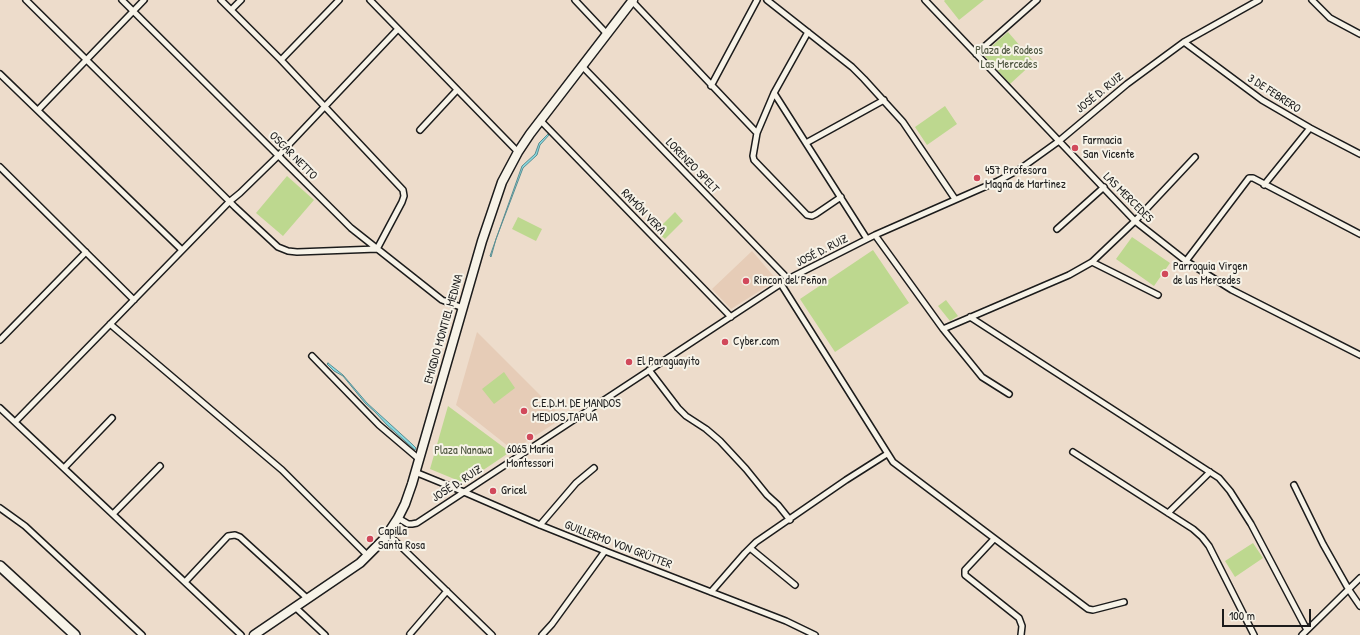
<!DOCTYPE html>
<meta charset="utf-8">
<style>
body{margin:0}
#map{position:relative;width:1360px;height:635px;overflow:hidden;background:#eddccb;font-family:"Patrick Hand",sans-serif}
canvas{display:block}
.scale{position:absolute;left:1222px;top:609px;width:89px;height:18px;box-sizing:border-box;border:2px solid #1c1c1c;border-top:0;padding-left:5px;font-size:12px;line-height:14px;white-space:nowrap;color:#1c1c1c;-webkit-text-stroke:3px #f7f3e8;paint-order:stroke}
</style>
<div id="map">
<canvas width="1360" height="635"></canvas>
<div class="scale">100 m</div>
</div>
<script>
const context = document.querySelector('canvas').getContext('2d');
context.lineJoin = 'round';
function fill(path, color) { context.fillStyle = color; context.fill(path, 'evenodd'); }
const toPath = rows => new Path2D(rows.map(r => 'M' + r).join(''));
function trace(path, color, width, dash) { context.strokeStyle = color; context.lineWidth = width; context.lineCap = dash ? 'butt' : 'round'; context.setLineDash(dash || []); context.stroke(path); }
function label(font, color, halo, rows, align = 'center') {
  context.font = font + ' "Patrick Hand",sans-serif'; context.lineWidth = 4; context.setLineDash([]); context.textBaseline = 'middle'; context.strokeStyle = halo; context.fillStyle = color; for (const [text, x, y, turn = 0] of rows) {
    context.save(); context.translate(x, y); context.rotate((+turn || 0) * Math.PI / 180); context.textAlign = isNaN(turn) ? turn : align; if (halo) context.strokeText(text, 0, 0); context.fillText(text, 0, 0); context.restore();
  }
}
const built = toPath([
 [752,251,777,280,731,309,712,289],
 [477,332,563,418,513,450,456,405]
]);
const green = toPath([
 [945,0,984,0,959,20,944,1],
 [1008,32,1034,62,1010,84,983,54],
 [945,106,957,124,927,145,915,127],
 [287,176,314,200,283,236,256,213],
 [675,212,683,221,665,239,656,231],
 [518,217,542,229,536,241,512,229],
 [1132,237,1170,263,1154,286,1116,259],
 [873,250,909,303,835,352,800,299],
 [946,300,958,316,950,321,938,306],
 [504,372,515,388,494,404,482,389],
 [448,406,510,452,464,483,430,469],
 [1253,543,1263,558,1235,577,1225,561]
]);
const water = toPath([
 [548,134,549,135,540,145,537,155,523,168,496,239,491,257,490,256,522,166,535,154,539,143,548,134],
 [328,363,343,375,367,403,412,444,416,448,415,450,387,425,375,412,365,403,343,376,334,371,327,364,328,363]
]);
const street = toPath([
 [26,0,235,207,278,247,288,251,297,252,377,249,402,202,404,196,403,190,281,60,221,0],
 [122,0,351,228,442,300,463,308],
 [370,0,518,152],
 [575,0,607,34],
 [767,0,852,67,864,79,903,122,955,199],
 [925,0,1135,221,1186,261,1232,290,1360,355],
 [1312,0,1330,18,1360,34],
 [632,1,757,133],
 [231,10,241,0],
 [808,32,774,93,757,133,753,156,754,160,807,215,812,216,816,214,841,197],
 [1184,42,1262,100,1310,128,1360,154],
 [976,54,1037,0],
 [281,60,339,0],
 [582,66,788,279],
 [0,74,182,250],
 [711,86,757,0],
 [774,93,867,239],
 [38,110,144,0],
 [540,120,731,317],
 [420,130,457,90],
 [806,143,884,100],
 [0,167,134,300],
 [1264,185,1310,128],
 [1057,229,1104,187],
 [875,235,943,329,982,377,1009,394],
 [1186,261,1249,178,1253,178,1360,234],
 [1092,262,1158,295],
 [781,284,893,462,1088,609,1093,610,1124,602],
 [970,317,1219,478,1230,491,1251,524,1307,630],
 [110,324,282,470,368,556],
 [943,329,1069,275,1092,262,1135,221,1195,157],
 [0,340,86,252],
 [312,356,379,425,419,459],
 [649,370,678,408,686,416,706,429,720,441,746,469,767,495,778,505,790,520],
 [0,408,241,635],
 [15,422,229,202,240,193,278,156,398,29],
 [1073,452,1193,529,1202,537,1209,546,1254,635],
 [64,468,112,418],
 [415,472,464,492,540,525,605,551,786,621,815,635],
 [1294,485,1323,544,1349,590,1360,606],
 [0,508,25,526,142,635],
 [1168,513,1210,472],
 [113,514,160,466],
 [398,518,408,524,412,524,417,523,788,279,875,235,998,181,1020,169,1059,141,1127,84,1184,42,1259,0],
 [540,525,576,483,594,468],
 [388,534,492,635],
 [994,539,965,570,965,575,1019,618,1022,626,1021,635],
 [750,548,795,585],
 [185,582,228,536,235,535,240,537,308,599],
 [711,592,745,553,756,542,846,480,887,454],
 [295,607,325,635],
 [410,634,447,591],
 [542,635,552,624,605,551],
 [1302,635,1360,578]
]);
const primary = toPath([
 [254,635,360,563,385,538,398,518,405,504,412,484,482,241,502,182,518,152,530,134,633,0]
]);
const highway = toPath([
 [0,566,75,635]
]);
const markers = [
 [1075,148,4,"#d1495b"],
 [977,178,4,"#d1495b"],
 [1165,274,4,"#d1495b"],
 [746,281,4,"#d1495b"],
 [725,342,4,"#d1495b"],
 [629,362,4,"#d1495b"],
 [524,411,4,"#d1495b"],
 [530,437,4,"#d1495b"],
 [493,491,4,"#d1495b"],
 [370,539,4,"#d1495b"]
];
const parkNames = [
 ["Plaza de Rodeos",1009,51],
 ["Las Mercedes",1009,65],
 ["Plaza Nanawa",463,451]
];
const streetNames = [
 ["JOSÉ D. RUIZ",1100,93,-39],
 ["3 DE FEBRERO",1274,94,33],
 ["OSCAR NETTO",293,156,45],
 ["LORENZO SPELT",692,166,46],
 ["LAS MERCEDES",1128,198,45],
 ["RAMÓN VERA",643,212,46],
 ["JOSÉ D. RUIZ",822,251,-27],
 ["EMIGDIO MONTIEL MEDINA",444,329,-74],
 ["JOSÉ D. RUIZ",457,484,-33],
 ["GUILLERMO VON GRÜTTER",618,545,21]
];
const poiNames = [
 ["Farmacia",1083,141],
 ["San Vicente",1083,155],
 ["457 Profesora",985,171],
 ["Magna de Martinez",985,185],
 ["Parroquia Virgen",1173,267],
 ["de las Mercedes",1173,281],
 ["Rincon del Peñon",754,281],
 ["Cyber.com",733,342],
 ["El Paraguayito",637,362],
 ["C.E.D.M. DE MANDOS",532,404],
 ["MEDIOS TAPUA",532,418],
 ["6065 Maria",530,450,"center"],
 ["Montessori",530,464,"center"],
 ["Gricel",501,491],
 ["Capilla",378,532],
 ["Santa Rosa",378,546]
];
fill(built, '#e6ccb7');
fill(green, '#bdd88f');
fill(water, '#87d8df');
trace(water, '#5c8d91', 1);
trace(street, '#1c1c1c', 8);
trace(primary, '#1c1c1c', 11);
trace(highway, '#1c1c1c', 12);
trace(street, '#f7f3e8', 5);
trace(primary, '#f7f3e8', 8);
trace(highway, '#f7f3e8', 9);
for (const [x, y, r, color] of markers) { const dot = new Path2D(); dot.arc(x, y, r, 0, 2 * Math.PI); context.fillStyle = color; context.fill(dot); trace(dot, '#f7f3e8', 1.5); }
label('12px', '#4c543e', '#f7f3e8', parkNames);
label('12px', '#1c1c1c', '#f7f3e8', streetNames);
label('12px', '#1c1c1c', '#f7f3e8', poiNames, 'left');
</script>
